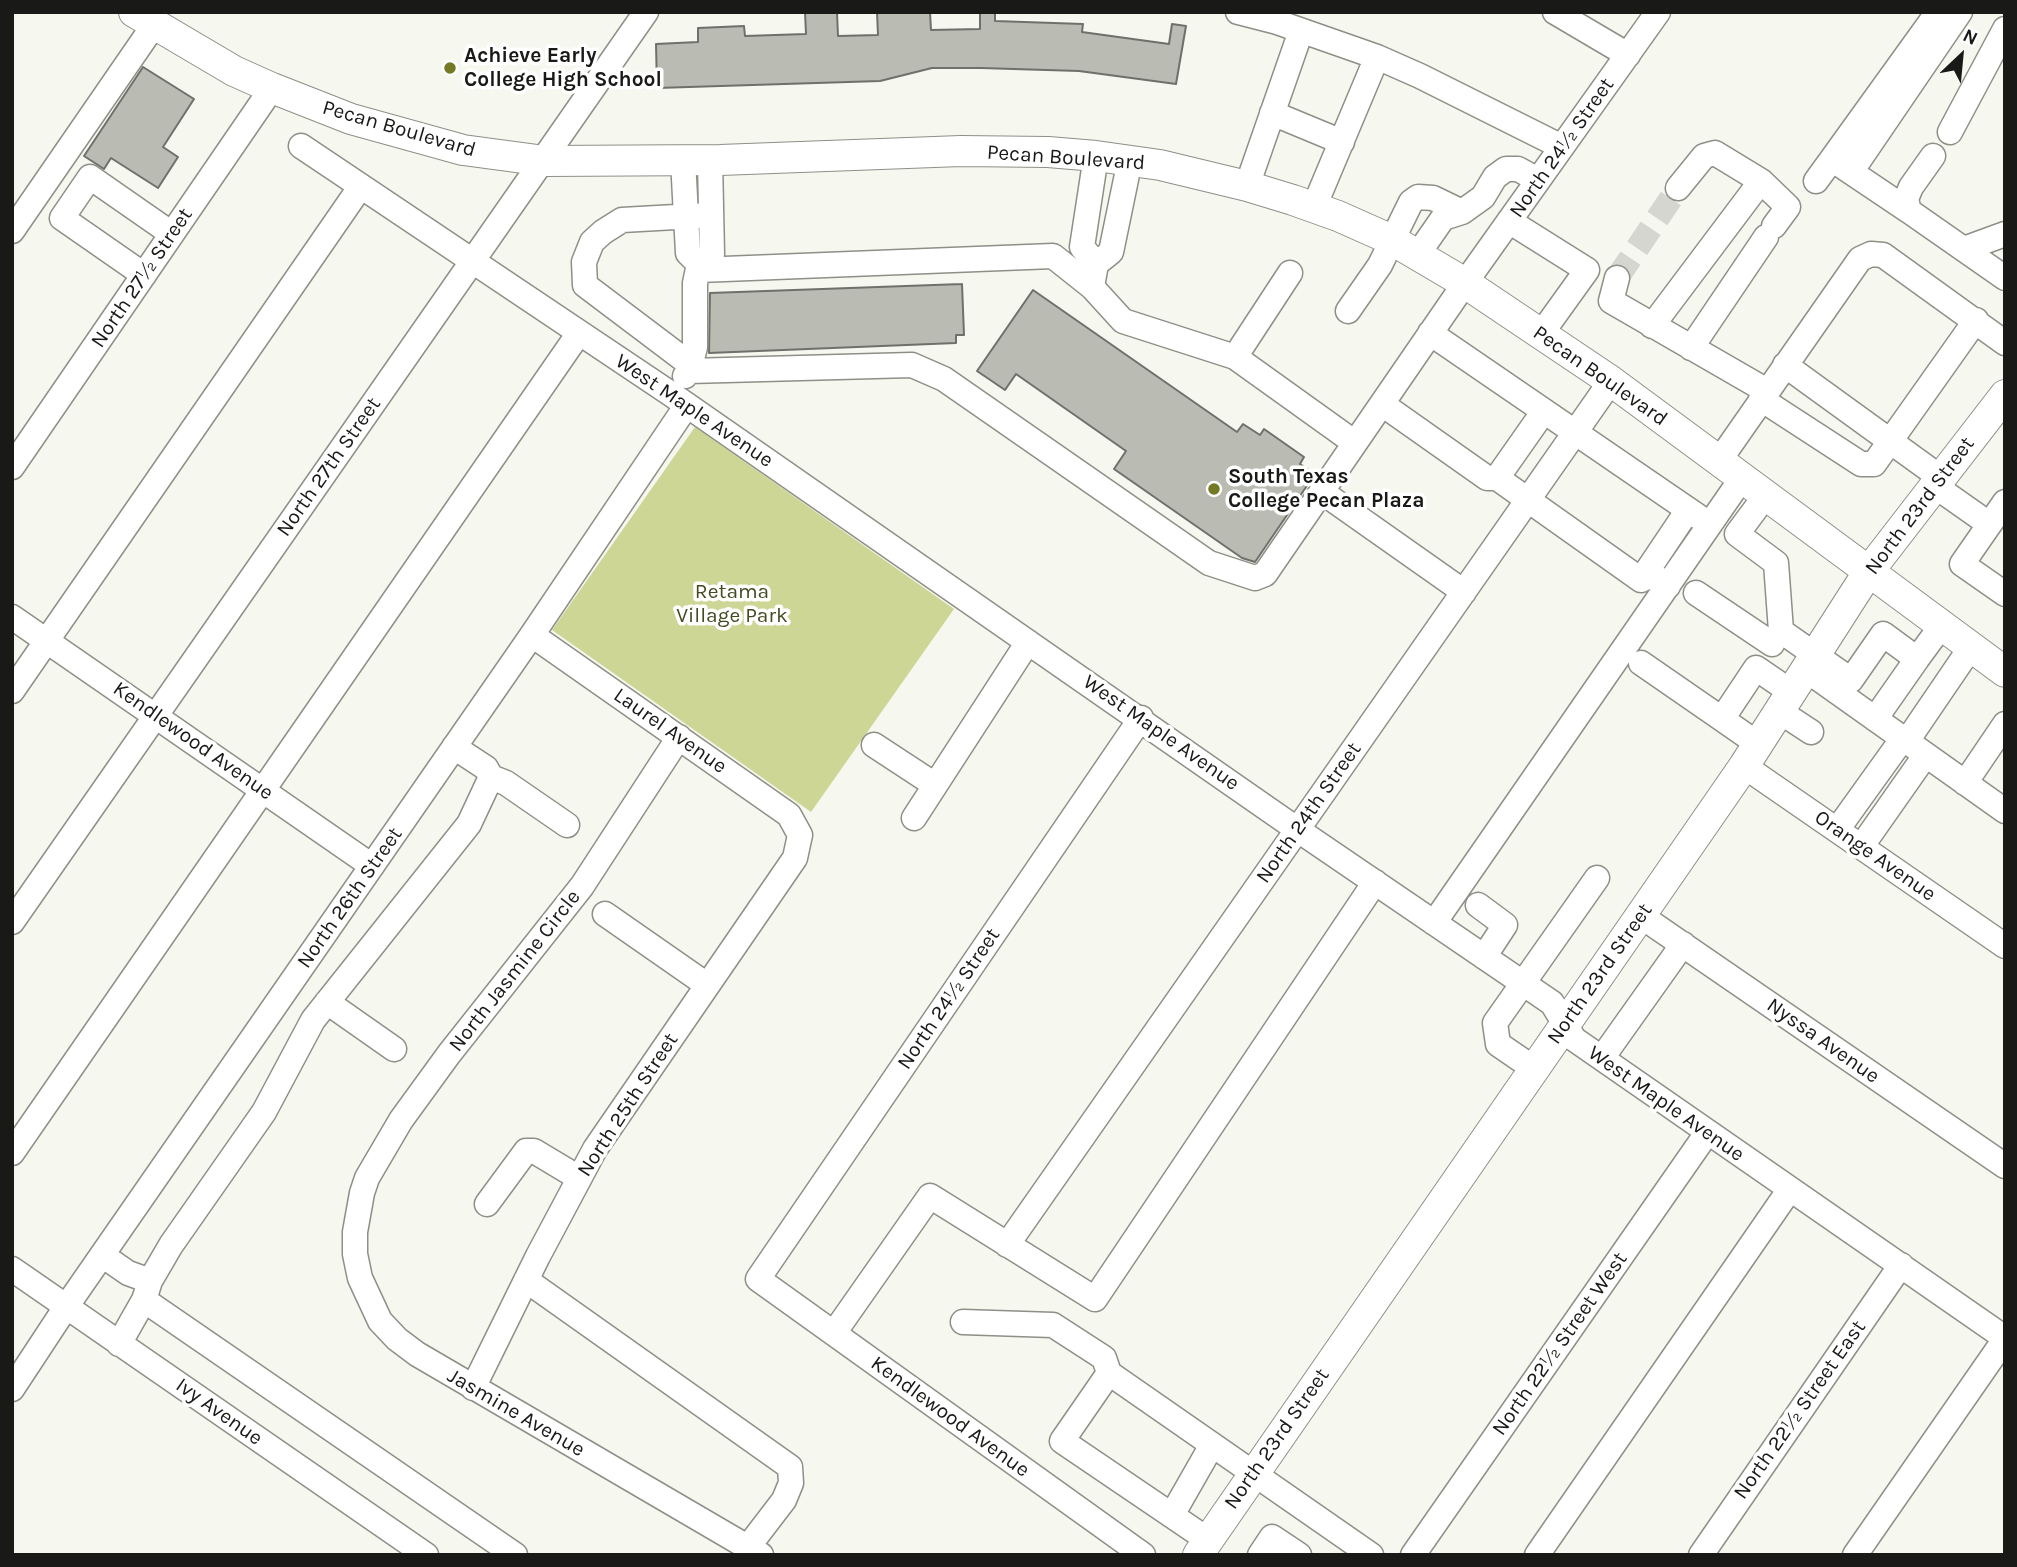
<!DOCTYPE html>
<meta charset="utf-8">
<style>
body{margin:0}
#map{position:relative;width:2017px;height:1567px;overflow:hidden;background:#f6f7ef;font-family:Karla,sans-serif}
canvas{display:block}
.frame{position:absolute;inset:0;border:14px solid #191a17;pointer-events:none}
.north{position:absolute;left:1926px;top:21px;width:70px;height:70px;-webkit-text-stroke:5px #fff;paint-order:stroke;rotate:26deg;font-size:19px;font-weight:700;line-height:28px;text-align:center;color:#191a17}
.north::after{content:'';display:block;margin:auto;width:24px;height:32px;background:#191a17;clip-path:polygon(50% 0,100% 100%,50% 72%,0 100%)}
</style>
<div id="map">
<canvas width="2017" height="1567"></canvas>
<div class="frame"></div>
<div class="north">N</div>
</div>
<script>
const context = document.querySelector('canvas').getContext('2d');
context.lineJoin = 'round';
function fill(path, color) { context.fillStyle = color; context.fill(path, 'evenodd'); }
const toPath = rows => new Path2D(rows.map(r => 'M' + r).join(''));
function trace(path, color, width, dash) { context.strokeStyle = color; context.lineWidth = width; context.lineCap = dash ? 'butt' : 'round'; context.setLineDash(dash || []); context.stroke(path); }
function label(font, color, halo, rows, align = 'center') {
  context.font = font + ' Karla,sans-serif'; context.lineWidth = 7; context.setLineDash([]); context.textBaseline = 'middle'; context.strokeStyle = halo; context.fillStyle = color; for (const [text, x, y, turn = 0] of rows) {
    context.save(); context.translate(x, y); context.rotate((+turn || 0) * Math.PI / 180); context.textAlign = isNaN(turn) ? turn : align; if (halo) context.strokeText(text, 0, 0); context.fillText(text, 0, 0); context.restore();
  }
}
const green = toPath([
 [695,427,954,609,811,812,552,630]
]);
const building = toPath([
 [805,12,837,12,838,36,878,35,877,12,930,12,931,30,980,29,980,12,995,13,995,21,1083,24,1082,32,1169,44,1172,24,1186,26,1176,84,1079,71,981,68,932,68,880,81,657,88,656,44,698,42,698,28,744,26,745,36,806,34,805,12],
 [143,67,194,99,163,147,178,157,158,188,111,158,104,169,84,156,143,67],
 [962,284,964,335,956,335,956,343,709,353,710,293,962,284],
 [1033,290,1237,432,1243,424,1260,435,1264,429,1304,457,1300,464,1315,474,1255,562,1242,558,1114,469,1126,451,1016,374,1005,390,977,371,1033,290]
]);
const minorTunnel = toPath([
 [1617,278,1678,188]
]);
const minor = toPath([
 [1238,12,1277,22,1377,57,1420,76,1562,147],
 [1555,12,1628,55],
 [1272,113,1342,142],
 [1950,132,2005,29],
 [301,146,671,394,1298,830,1552,1003,1574,1039,2005,1338],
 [1096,156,1082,247,1096,264],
 [1933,156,1911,187,1906,199,1909,211,2005,278],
 [683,160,688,253,699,264,695,283,695,347,689,371,685,376],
 [1851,172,1832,159,1938,12],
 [1816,181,1832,159],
 [1247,186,1301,31],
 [1678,188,1704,156,1715,153,1761,181,1788,207,1774,226],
 [1314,207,1377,57],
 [1909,211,1851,172,1960,12],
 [1509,221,1587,270,1541,334],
 [12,231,154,25],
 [1964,249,2005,234],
 [1418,254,1443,218,1462,212,1483,197,1495,177,1506,169,1518,169,1538,180],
 [699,264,712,254,710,160],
 [699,270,1053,256,1092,287,1123,321,1235,357,1355,443,1465,283,1658,12],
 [144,275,62,218,90,177,172,234],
 [1617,278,1611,301,1767,391],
 [1092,287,1096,264,1111,252,1130,160],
 [1348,311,1380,265,1411,202,1418,197,1433,198,1462,212],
 [1652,326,1761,181],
 [1430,333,1709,524],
 [1691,348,1766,237],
 [1235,357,1290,273],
 [691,365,585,285,584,262,592,242,603,232,622,220,711,215],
 [1785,365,1941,478],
 [689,371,912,365,944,379,1209,563,1255,578,1265,574,1355,443],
 [1761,399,1861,464,1874,464,1976,320],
 [1382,404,1487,478,1497,478,1641,580,1653,575,1668,586],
 [1719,461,1860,259,1871,254,1883,255,2005,343],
 [12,467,272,88],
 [1497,478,1544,411],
 [1935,486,1989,524],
 [1322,492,1464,592],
 [1766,495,1737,534,1776,563,1781,631,1851,680,1883,634,1917,659,1942,625],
 [2005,502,1962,564,2005,594],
 [1641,580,1688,510],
 [1696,593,1772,644],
 [12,617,372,866],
 [1641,663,1722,719],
 [1805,669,2005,811],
 [12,691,361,186],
 [1779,711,1811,732],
 [1141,718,758,1279,1143,1555],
 [1875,719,1917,659],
 [679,737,582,886,449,1054,401,1120,367,1178,362,1193,355,1232,355,1254,360,1278,380,1321,397,1339,417,1354,761,1555],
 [1907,741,1971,647],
 [1758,744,1722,719,1756,668,1791,692],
 [874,745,935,785],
 [1744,766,2005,946],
 [491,777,506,783,567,825],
 [1965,783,2005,724],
 [914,818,1028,642],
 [1837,830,1903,738],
 [1861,847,1920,763],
 [1478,905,1505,925,1484,957],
 [605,914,707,985],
 [1641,916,2005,1166],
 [12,922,646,12],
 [1434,923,1742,478],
 [327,1002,394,1049],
 [1602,1058,1683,944],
 [1533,1068,1498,1044,1495,1023,1597,878],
 [12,1153,579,333],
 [487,1204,526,1151,534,1151,579,1178],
 [1007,1245,1611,381],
 [102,1255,128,1273,150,1281],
 [12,1269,426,1555],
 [526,1280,790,1467,791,1483,784,1500,748,1547],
 [144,1300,515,1555],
 [963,1322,1053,1325,1104,1358,1109,1373],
 [834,1333,930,1196,1095,1299,1375,882],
 [119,1344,144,1300,150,1281,171,1245,264,1112,313,1020,469,824,491,777,486,768,454,747],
 [473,1388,538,1256,595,1149,795,858,800,835,789,815,532,635],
 [12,1389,66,1307,532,635,687,405],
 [1172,1515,1212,1445],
 [1208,1540,1062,1441,1109,1373,1371,1555],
 [1260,1555,1272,1537,1299,1555],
 [1413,1555,1707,1133],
 [1537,1555,1790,1189],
 [1701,1555,1901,1265],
 [1855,1555,2005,1339]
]);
const major = toPath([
 [134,12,234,71,272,88,351,119,463,150,545,161,720,160,961,151,1048,152,1096,156,1160,165,1247,186,1293,200,1338,216,1392,240,1465,283,1611,381,2005,672],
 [1198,1555,1744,766,1869,571,2005,395]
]);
const markers = [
 [450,68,7,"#747a24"],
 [1214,489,7,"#747a24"]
];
const poiNames = [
 ["Achieve Early",464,56],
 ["College High School",464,80],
 ["South Texas",1228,477],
 ["College Pecan Plaza",1228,501]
];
const streetNames = [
 ["Pecan Boulevard",399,129,16],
 ["North 24½ Street",1562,148,-55],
 ["Pecan Boulevard",1066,158,4],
 ["North 27½ Street",142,278,-56],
 ["Pecan Boulevard",1600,376,35],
 ["West Maple Avenue",694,411,34],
 ["North 27th Street",329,467,-55],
 ["North 23rd Street",1920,506,-53],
 ["Laurel Avenue",670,731,35],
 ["West Maple Avenue",1161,733,35],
 ["Kendlewood Avenue",193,741,35],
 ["North 24th Street",1309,813,-55],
 ["Orange Avenue",1875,856,35],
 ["North 26th Street",350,898,-55],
 ["North Jasmine Circle",515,971,-52],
 ["North 23rd Street",1600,974,-55],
 ["North 24½ Street",949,999,-56],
 ["Nyssa Avenue",1823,1041,35],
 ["West Maple Avenue",1666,1104,35],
 ["North 25th Street",628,1105,-57],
 ["North 22½ Street West",1560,1344,-55],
 ["North 22½ Street East",1800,1410,-55],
 ["Ivy Avenue",219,1412,35],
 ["Jasmine Avenue",516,1413,30],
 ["Kendlewood Avenue",950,1417,36],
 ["North 23rd Street",1277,1439,-55]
];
const parkNames = [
 ["Retama",732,592],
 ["Village Park",732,616]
];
fill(green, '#ced696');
fill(building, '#babbb3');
trace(building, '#6f7069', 2);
trace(minorTunnel, '#d5d6cf', 24, [24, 12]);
trace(minor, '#8e8f87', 27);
trace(major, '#8e8f87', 32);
trace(minor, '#fff', 24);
trace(major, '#fff', 30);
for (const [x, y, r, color] of markers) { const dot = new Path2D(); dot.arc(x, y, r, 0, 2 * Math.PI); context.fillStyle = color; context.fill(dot); trace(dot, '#fff', 2.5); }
label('bold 21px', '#191a17', '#fff', poiNames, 'left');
label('21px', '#191a17', '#fff', streetNames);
label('21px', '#464a21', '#fff', parkNames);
</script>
